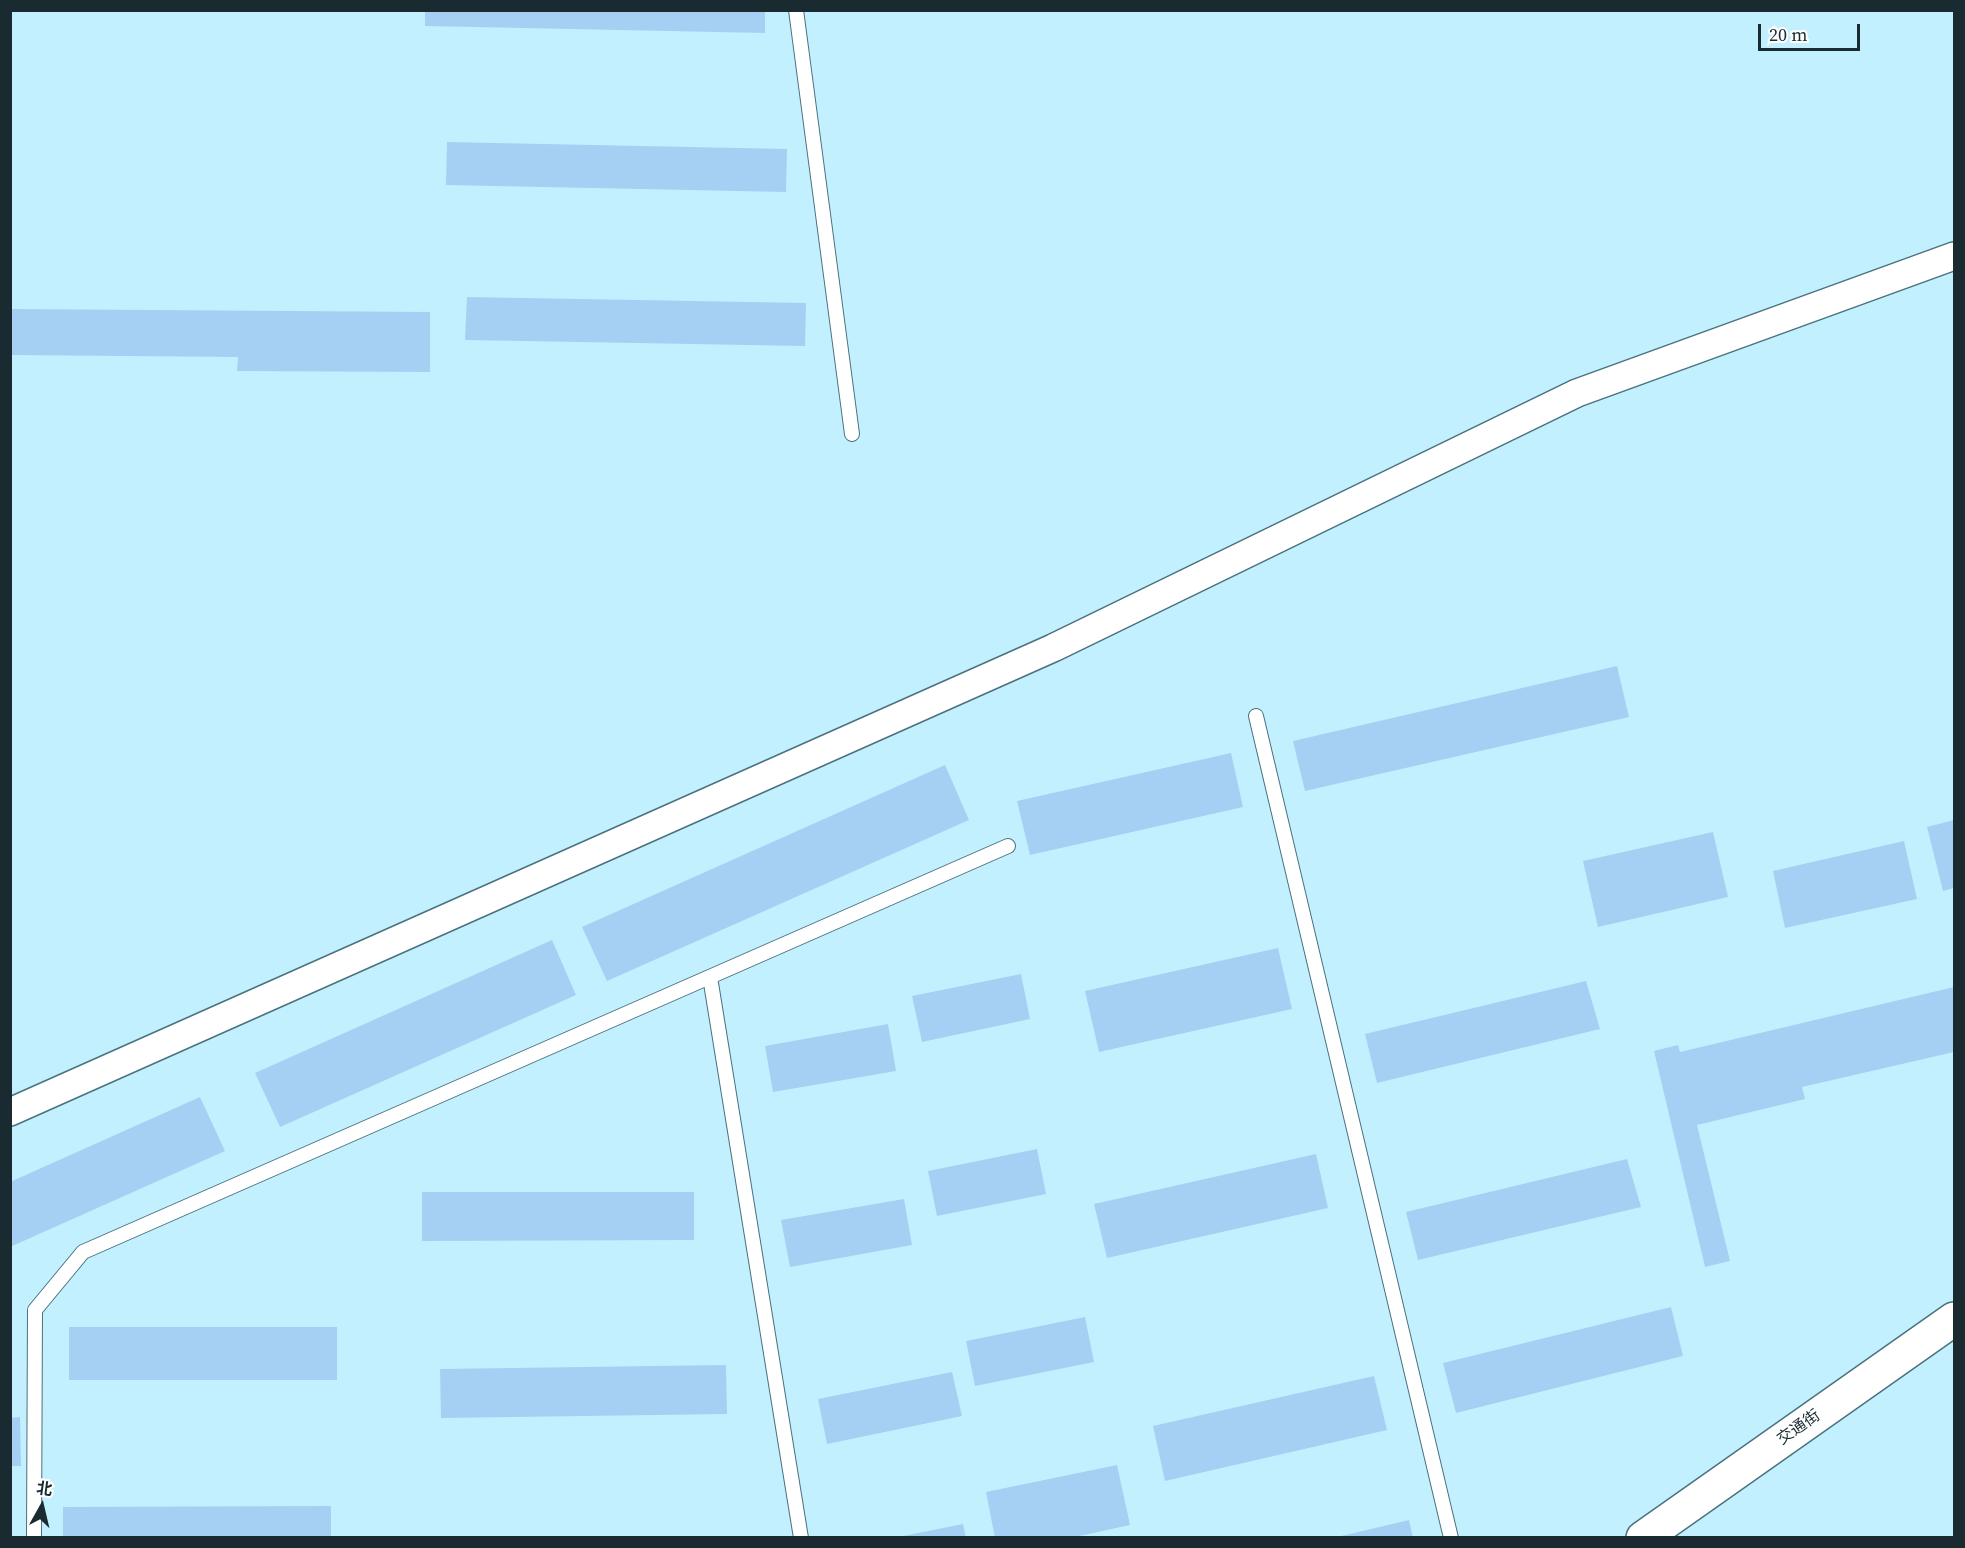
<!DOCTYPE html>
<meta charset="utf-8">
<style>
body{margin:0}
#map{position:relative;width:1965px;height:1548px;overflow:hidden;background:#c3f0fe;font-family:"Source Serif 4","Noto Sans SC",serif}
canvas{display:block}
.frame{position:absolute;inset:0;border:12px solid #192a30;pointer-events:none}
.north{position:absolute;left:12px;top:1476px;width:60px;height:60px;-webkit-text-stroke:4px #fff;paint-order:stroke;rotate:8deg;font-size:16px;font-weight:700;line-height:24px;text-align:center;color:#192a30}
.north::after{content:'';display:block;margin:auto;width:21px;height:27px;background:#192a30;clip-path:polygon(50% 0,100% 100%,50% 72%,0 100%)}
.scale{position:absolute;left:1758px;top:24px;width:102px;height:27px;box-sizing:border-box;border:3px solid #192a30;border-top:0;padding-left:8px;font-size:18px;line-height:21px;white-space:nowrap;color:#192a30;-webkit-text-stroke:4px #fff;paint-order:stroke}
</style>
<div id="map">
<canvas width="1965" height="1548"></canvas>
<div class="frame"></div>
<div class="north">北</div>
<div class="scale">20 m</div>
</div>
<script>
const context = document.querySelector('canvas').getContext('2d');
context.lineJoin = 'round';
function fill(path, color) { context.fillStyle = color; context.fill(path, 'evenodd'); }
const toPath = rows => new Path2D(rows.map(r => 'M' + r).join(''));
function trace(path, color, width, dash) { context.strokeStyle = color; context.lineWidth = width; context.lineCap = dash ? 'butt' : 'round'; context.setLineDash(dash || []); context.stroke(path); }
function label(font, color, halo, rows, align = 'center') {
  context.font = font + ' "Source Serif 4","Noto Sans SC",serif'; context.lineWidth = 4.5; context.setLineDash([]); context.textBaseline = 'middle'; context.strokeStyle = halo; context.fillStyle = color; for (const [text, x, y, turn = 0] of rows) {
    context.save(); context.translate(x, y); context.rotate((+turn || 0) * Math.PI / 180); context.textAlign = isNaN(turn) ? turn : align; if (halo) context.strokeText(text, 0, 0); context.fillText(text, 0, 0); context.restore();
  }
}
const building = toPath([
 [425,10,765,10,765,33,425,26],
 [447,142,787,149,786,192,446,185],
 [467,297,806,303,805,346,465,340],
 [10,309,430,312,430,372,237,371,238,357,10,355],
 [1617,666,1629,717,1305,791,1293,741],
 [1231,753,1243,807,1030,855,1017,801],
 [945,765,969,820,607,981,582,927],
 [1954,820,1954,888,1943,891,1927,827],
 [1713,832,1728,897,1598,927,1583,861],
 [1904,841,1917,899,1785,928,1773,871],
 [552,940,576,995,280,1127,255,1073],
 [1278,948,1292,1009,1099,1052,1085,991],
 [1021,974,1030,1019,922,1042,912,996],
 [1586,981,1600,1029,1377,1083,1365,1034],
 [1954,987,1954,1052,1802,1087,1805,1099,1697,1125,1730,1261,1705,1267,1654,1051,1678,1045,1680,1052],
 [888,1024,896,1071,773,1092,765,1046],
 [200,1097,225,1151,10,1247,10,1182],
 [1037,1149,1046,1194,937,1216,928,1171],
 [1316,1154,1328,1208,1107,1258,1094,1204],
 [1627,1159,1641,1207,1418,1260,1406,1212],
 [422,1192,694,1192,694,1240,422,1241],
 [904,1199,912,1245,790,1267,781,1220],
 [1671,1307,1683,1356,1456,1413,1443,1363],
 [1085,1317,1094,1362,975,1386,966,1341],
 [69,1327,337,1327,337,1380,69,1380],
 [726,1365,727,1414,441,1418,440,1369],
 [952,1372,962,1416,827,1444,818,1399],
 [1374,1376,1387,1430,1165,1481,1153,1426],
 [20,1417,21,1466,10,1466,10,1418],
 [1117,1465,1130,1525,1070,1538,995,1538,986,1492],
 [331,1506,331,1538,63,1538,63,1507],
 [1409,1520,1413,1538,1337,1538,1337,1537],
 [963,1524,966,1538,903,1538,903,1536]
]);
const service = toPath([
 [796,10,852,434],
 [1256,716,1451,1538],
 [710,977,801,1538],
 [34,1538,35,1310,83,1252,1008,846]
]);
const minor = toPath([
 [10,1112,1053,648,1577,393,1954,256]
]);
const tertiary = toPath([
 [1643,1538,1954,1319]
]);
const streetNames = [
 ["交通街",1799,1428,-35]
];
fill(building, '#a5d0f4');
trace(service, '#49717e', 16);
trace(minor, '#49717e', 30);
trace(tertiary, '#49717e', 36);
trace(service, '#fff', 14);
trace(minor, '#fff', 27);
trace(tertiary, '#fff', 33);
label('16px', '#192a30', '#fff', streetNames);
</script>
